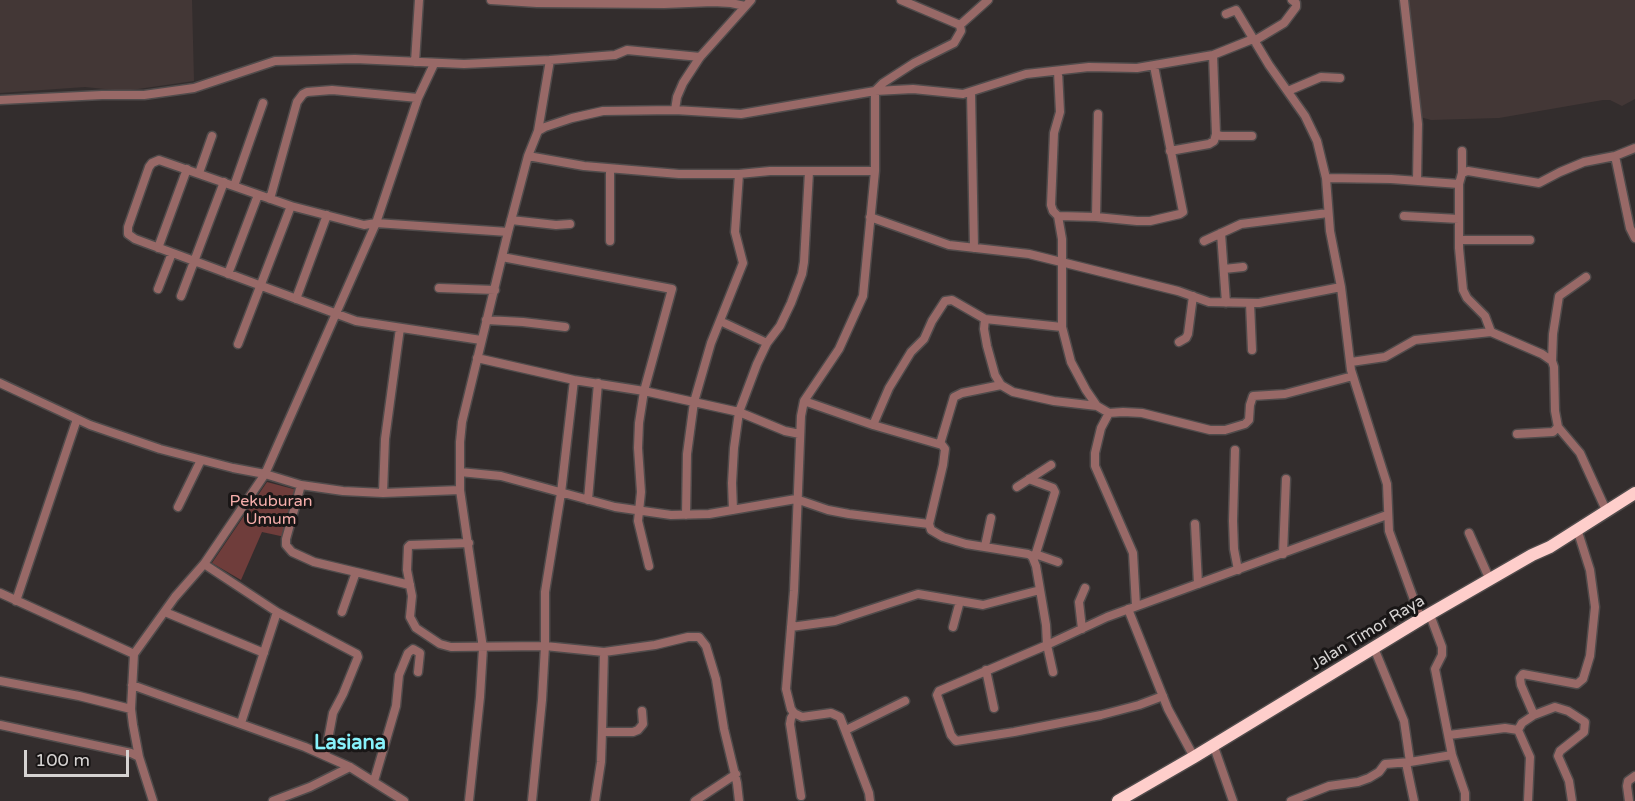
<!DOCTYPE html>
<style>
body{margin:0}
#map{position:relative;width:1635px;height:801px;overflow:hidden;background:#332d2d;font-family:"Varela Round",sans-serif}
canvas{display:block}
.scale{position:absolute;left:24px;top:750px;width:105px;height:27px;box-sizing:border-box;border:3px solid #d6d3d2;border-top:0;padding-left:8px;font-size:18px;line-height:21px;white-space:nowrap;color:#d6d3d2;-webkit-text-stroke:4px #191616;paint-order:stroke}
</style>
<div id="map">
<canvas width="1635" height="801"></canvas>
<div class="scale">100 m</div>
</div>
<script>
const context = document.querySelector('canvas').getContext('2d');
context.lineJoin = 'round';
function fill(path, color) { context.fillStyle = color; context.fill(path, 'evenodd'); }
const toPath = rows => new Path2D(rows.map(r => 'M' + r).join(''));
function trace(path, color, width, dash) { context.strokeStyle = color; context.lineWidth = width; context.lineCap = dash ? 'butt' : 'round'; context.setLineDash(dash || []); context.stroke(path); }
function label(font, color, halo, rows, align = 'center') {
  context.font = font + ' "Varela Round",sans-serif'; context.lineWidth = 6; context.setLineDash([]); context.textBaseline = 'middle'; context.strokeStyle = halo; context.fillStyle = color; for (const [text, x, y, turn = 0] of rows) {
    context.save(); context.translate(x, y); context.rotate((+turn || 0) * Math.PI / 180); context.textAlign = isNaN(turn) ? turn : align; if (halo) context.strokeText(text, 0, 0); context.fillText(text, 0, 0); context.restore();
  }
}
const built = toPath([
 [0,0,192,0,194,81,124,91,85,87,0,93],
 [1402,0,1635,0,1635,99,1622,106,1610,100,1603,100,1499,118,1431,120,1420,117]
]);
const green = toPath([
 [267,482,297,490,285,537,262,532,241,580,212,563]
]);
const minor = toPath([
 [491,0,537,3,664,4,713,2,731,3,745,6],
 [1404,0,1418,124,1417,181],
 [1226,14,1236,10,1269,65,1305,116,1317,141,1326,178,1330,231,1341,287,1351,370,1387,484,1389,531,1421,619],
 [960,25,988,0],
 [1254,41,1284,23,1296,7,1296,3,1292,0],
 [550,60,615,55,627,50,700,57],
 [415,62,419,0],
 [1058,71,1060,112,1054,133,1051,205,1053,211,1058,216,1062,239,1062,327,1071,362,1086,390,1097,406,1109,413,1101,428,1095,453,1095,466,1133,553,1136,606],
 [1288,91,1321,77,1340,78],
 [971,92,974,248],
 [0,100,102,95,144,95,194,88,275,61,355,59,464,64,550,60,538,131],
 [675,110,677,97,683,83,700,57,751,0],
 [1252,136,1221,136,1216,134,1213,55,1253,39],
 [1170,151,1209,144,1214,141,1216,134],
 [528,156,584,166,679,174,739,174,770,171,875,171],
 [1615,156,1630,228,1635,238],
 [199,173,212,136],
 [1462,173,1462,151],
 [1326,178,1391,179,1459,184,1459,248,1463,290,1467,298,1485,316,1491,332],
 [1459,184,1462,173,1468,171,1539,183,1560,172,1584,162,1615,156,1635,148],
 [234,186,263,103],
 [270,199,297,102,303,94,307,92,332,90,418,98],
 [1058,216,1096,217,1137,221,1150,221,1180,214,1183,212,1154,66],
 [1404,216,1459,219],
 [870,217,949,245,1029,254,1178,291,1209,302,1259,303,1341,287],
 [1096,217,1098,114],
 [511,220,556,225,570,224],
 [1221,233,1226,303],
 [1459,240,1530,240],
 [610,241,610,169],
 [1204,241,1241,224,1328,213],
 [158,248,187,169],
 [502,257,672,289,644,391,639,423,638,448,641,492,638,521,649,566],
 [1224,269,1243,267],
 [228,274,258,195],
 [439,288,495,290],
 [158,289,172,253],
 [181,296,224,182],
 [296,299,327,215],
 [1250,303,1252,350],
 [985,319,984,329,987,346,995,375,1001,385,1013,392,1054,401,1097,406],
 [486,320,523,322,565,327],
 [720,321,767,343],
 [481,340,356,321,135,239,128,234,128,227,149,167,152,163,159,160,291,206,364,225,376,223,508,232],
 [1179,342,1186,338,1188,334,1193,296],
 [238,344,291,206],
 [477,358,574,380,644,391,739,412,785,431,800,434],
 [1552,361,1553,334,1559,296,1586,277],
 [1351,362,1385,357,1415,340,1491,332,1542,354,1552,361,1554,367,1555,411,1558,427,1580,453,1606,510],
 [0,383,90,425,160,449,233,468,265,474,301,485,343,491,383,493,460,490],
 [804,401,873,425,942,445,945,449,943,465,929,524],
 [1109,413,1123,412,1142,413,1210,430,1225,430,1245,424,1249,420,1250,405,1253,396,1285,394,1353,376],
 [873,425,889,388,911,352,924,339,932,321,945,301,952,300,985,319,1062,327],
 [1517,434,1553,432,1558,427],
 [940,444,954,397,962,393,1001,385],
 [1235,450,1233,521,1234,549,1238,570],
 [460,472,501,476,615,507,671,515,709,514,796,499,828,510,849,514,929,524,931,530,943,537,966,544,1028,554,1032,556,1036,566,1046,625,1047,645,1053,672],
 [1029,479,1053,488,1055,492,1036,553,1032,557],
 [301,485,286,539,286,545,292,552,314,562,356,572,342,612],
 [1017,487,1051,465],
 [383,493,385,439,400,328],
 [588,500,598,383],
 [178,507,201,460],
 [733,510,732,483,734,448,739,412,757,364,767,343,780,326,791,303,802,274,804,262,809,172],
 [686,515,687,454,694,402,711,343,743,263,735,232,739,174],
 [1195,524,1198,584],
 [1469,533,1490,580],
 [469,543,410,545,408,547,407,570,412,596,410,617,416,628,440,644,451,647,545,646,604,652,655,645,688,637,699,637,706,646,716,679,724,729,737,783,739,801],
 [985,546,991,518],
 [1035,554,1058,562],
 [1283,554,1286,479],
 [204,564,277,612,357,654,358,657,343,694,333,713,325,756],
 [356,572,410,585],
 [0,593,134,654],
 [16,601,77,419],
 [1128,609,1168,709,1194,757],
 [165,612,264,653],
 [1430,615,1442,647,1442,655,1435,669,1452,755,1465,793,1465,801],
 [791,627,835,621,918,594,983,605,1040,590],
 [953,627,960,601],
 [1082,629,1079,602,1085,588],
 [1374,648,1404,721,1410,762],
 [986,670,994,708],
 [0,681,79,696,131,709],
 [132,685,305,747,350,767,404,801],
 [1163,696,1139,705,1101,715,1014,732,956,741,951,735,937,695,939,691,1047,645,1107,617,1387,515],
 [794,713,791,718,790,724,801,796],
 [1534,715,1521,685,1520,678,1523,674,1577,684,1583,679,1590,656,1595,607,1590,570,1577,529],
 [241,723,277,612],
 [0,725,131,753,139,757],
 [846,730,905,701],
 [1518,730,1522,723,1534,715,1555,707,1568,711,1585,722,1584,732,1560,751,1558,756,1569,781,1572,801],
 [602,732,604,652],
 [1449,735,1505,728,1518,730,1530,757,1528,801],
 [1213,744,1233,801],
 [1406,763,1414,801],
 [374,781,396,706,399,675,408,653,413,649,420,653,418,672],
 [153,801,139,757,133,725,131,709,134,654,175,597,204,564,265,474,376,223,418,98,434,64],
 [273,801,310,787,350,767],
 [469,801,480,697,483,648,460,490,460,442,462,422,508,232,528,156,538,131,545,127,572,118,603,111,675,110,741,114,875,91,913,89,963,94,1026,74,1089,67,1137,68,1213,55],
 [532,801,542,700,545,646,545,592,561,493,574,380],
 [595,801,601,762,602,732,633,732,638,730,643,724,642,711],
 [695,801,736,774],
 [870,801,869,793,840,717,831,713,802,717,794,713,791,709,786,689,794,591,801,416,804,401,839,349,863,296,875,171,875,91,883,83,914,63,954,43,961,31,960,25,901,0],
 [1291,801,1329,786,1358,782,1369,778,1379,772,1385,764,1410,762,1452,755],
 [1629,801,1627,786,1628,781,1635,776]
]);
const highway = toPath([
 [1118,801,1194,757,1421,619,1532,555,1550,547,1635,493]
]);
const parkNames = [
 ["Pekuburan",271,502],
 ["Umum",271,520]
];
const streetNames = [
 ["Jalan Timor Raya",1368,633,-31]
];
const quarterNames = [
 ["Lasiana",350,744]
];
fill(built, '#433736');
fill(green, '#6f3d3b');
trace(minor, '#504b4b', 11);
trace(highway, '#504b4b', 15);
trace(minor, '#986967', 8);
trace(highway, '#fececb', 12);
label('16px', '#f6aeab', '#191616', parkNames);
label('16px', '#d6d3d2', '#191616', streetNames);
label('bold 20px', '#87f2fb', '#191616', quarterNames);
</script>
